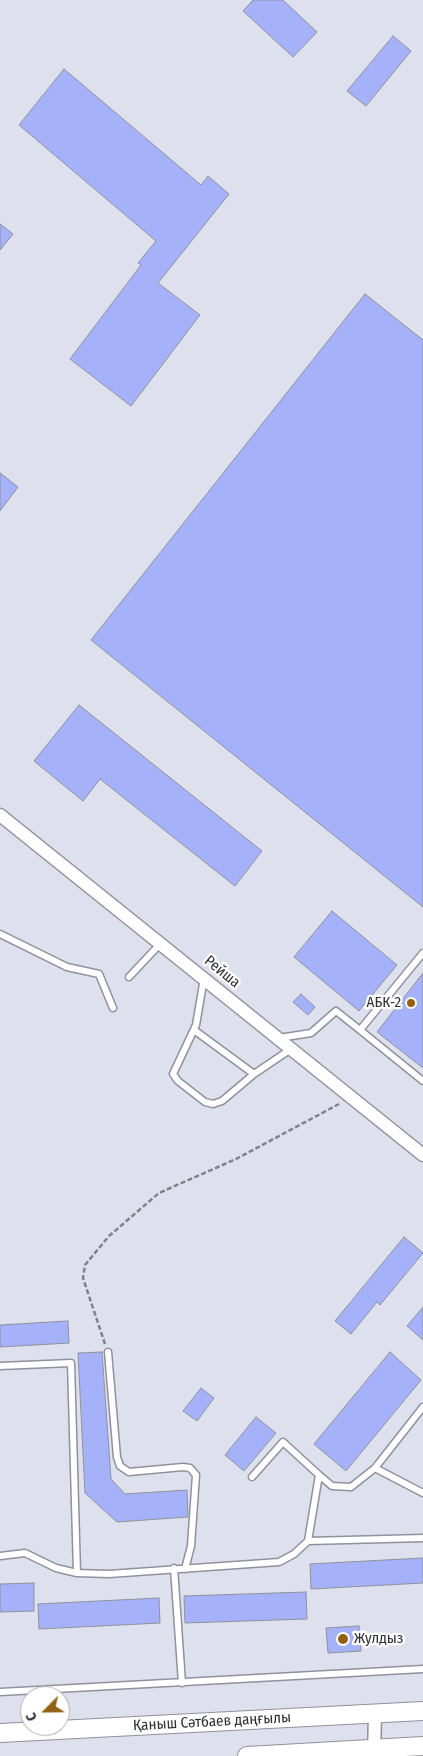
<!DOCTYPE html>
<meta charset="utf-8">
<style>
body{margin:0}
#map{position:relative;width:423px;height:1756px;overflow:hidden;background:#dee1ed;font-family:"Fira Sans Condensed",sans-serif}
canvas{display:block}
.north{position:absolute;left:20px;top:1686px;width:50px;height:50px;box-sizing:border-box;background:#fff;border:1px solid #abacae;border-radius:50%;rotate:247deg;font-size:14px;font-weight:700;line-height:20px;text-align:center;color:#2e2f34}
.north::after{content:'';display:block;margin:auto;width:18px;height:22px;background:#946014;clip-path:polygon(50% 0,100% 100%,50% 72%,0 100%)}
</style>
<div id="map">
<canvas width="423" height="1756"></canvas>
<div class="north">С</div>
</div>
<script>
const context = document.querySelector('canvas').getContext('2d');
context.lineJoin = 'round';
function fill(path, color) { context.fillStyle = color; context.fill(path, 'evenodd'); }
const toPath = rows => new Path2D(rows.map(r => 'M' + r).join(''));
function trace(path, color, width, dash) { context.strokeStyle = color; context.lineWidth = width; context.lineCap = dash ? 'butt' : 'round'; context.setLineDash(dash || []); context.stroke(path); }
function label(font, color, halo, rows, align = 'center') {
  context.font = font + ' "Fira Sans Condensed",sans-serif'; context.lineWidth = 4.5; context.setLineDash([]); context.textBaseline = 'middle'; context.strokeStyle = halo; context.fillStyle = color; for (const [text, x, y, turn = 0] of rows) {
    context.save(); context.translate(x, y); context.rotate((+turn || 0) * Math.PI / 180); context.textAlign = isNaN(turn) ? turn : align; if (halo) context.strokeText(text, 0, 0); context.fillText(text, 0, 0); context.restore();
  }
}
const building = toPath([
 [253,0,283,0,317,32,293,57,243,11,253,0],
 [393,36,411,51,366,106,347,91,393,36],
 [64,69,201,185,208,176,229,194,158,283,200,315,131,406,70,359,141,265,138,263,156,241,19,125,64,69],
 [0,224,13,234,0,250,0,224],
 [365,294,423,340,423,907,91,640,365,294],
 [0,473,18,487,0,511,0,473],
 [79,705,262,851,235,886,100,779,83,801,34,761,79,705],
 [332,911,397,965,359,1011,294,957,332,911],
 [423,973,423,1068,377,1032,423,973],
 [301,994,315,1007,308,1015,293,1002,301,994],
 [404,1237,423,1253,380,1305,377,1302,351,1334,335,1321,404,1237],
 [423,1307,423,1340,407,1326,423,1307],
 [68,1321,69,1343,0,1347,0,1325,68,1321],
 [102,1352,111,1479,125,1494,187,1490,188,1517,117,1522,85,1493,78,1353,102,1352],
 [390,1352,421,1380,346,1471,314,1444,390,1352],
 [201,1388,214,1398,197,1421,183,1411,201,1388],
 [256,1417,276,1433,244,1471,225,1455,256,1417],
 [423,1558,423,1583,311,1589,310,1564,423,1558],
 [34,1583,34,1611,0,1612,0,1584,34,1583],
 [306,1592,307,1619,185,1623,184,1596,306,1592],
 [159,1598,160,1623,39,1629,38,1604,159,1598],
 [359,1626,361,1651,328,1653,326,1628,359,1626]
]);
const path = toPath([
 [105,1344,83,1278,85,1265,109,1236,159,1193,236,1159,339,1104]
]);
const lane = toPath([
 [0,934,67,967,99,974,113,1008],
 [129,977,160,944],
 [204,978,196,1025,173,1074,178,1081,205,1102,213,1104,222,1101,254,1074,291,1049],
 [194,1030,254,1074],
 [360,1030,423,1081],
 [279,1038,311,1033,336,1011,360,1030,423,953],
 [108,1352,117,1457,120,1466,129,1472,183,1467,190,1468,196,1475,191,1546,185,1569],
 [0,1366,71,1363,77,1573],
 [375,1468,423,1493],
 [319,1475,332,1486,351,1487,375,1468,423,1407],
 [252,1477,283,1442,319,1475,308,1541],
 [0,1556,25,1553,56,1568,77,1573,109,1574,279,1562,294,1554,308,1541,423,1538],
 [174,1568,182,1683],
 [0,1692,423,1669]
]);
const street = toPath([
 [0,815,423,1155],
 [374,1756,375,1714]
]);
const secondary = toPath([
 [0,1733,423,1711],
 [247,1756,423,1746]
]);
const markers = [
 [411,1003,5,"#946014"],
 [343,1639,6,"#946014"]
];
const streetNames = [
 ["Рейша",222,972,39],
 ["Қаныш Сәтбаев даңғылы",212,1722,-3]
];
const poiNames = [
 ["АБК-2",401,1003],
 ["Жулдыз",354,1639,"left"]
];
fill(building, '#a5b2f9');
trace(building, '#8e919c', 1);
trace(lane, '#8f919c', 9);
trace(street, '#8f919c', 15);
trace(secondary, '#8f919c', 20);
trace(path, '#80828a', 2.5, [5, 2.5]);
trace(lane, '#fff', 6);
trace(street, '#fff', 12);
trace(secondary, '#fff', 18);
for (const [x, y, r, color] of markers) { const dot = new Path2D(); dot.arc(x, y, r, 0, 2 * Math.PI); context.fillStyle = color; context.fill(dot); trace(dot, '#fff', 2); }
label('15px', '#2e2f34', '#fff', streetNames);
label('15px', '#2e2f34', '#fff', poiNames, 'right');
</script>
